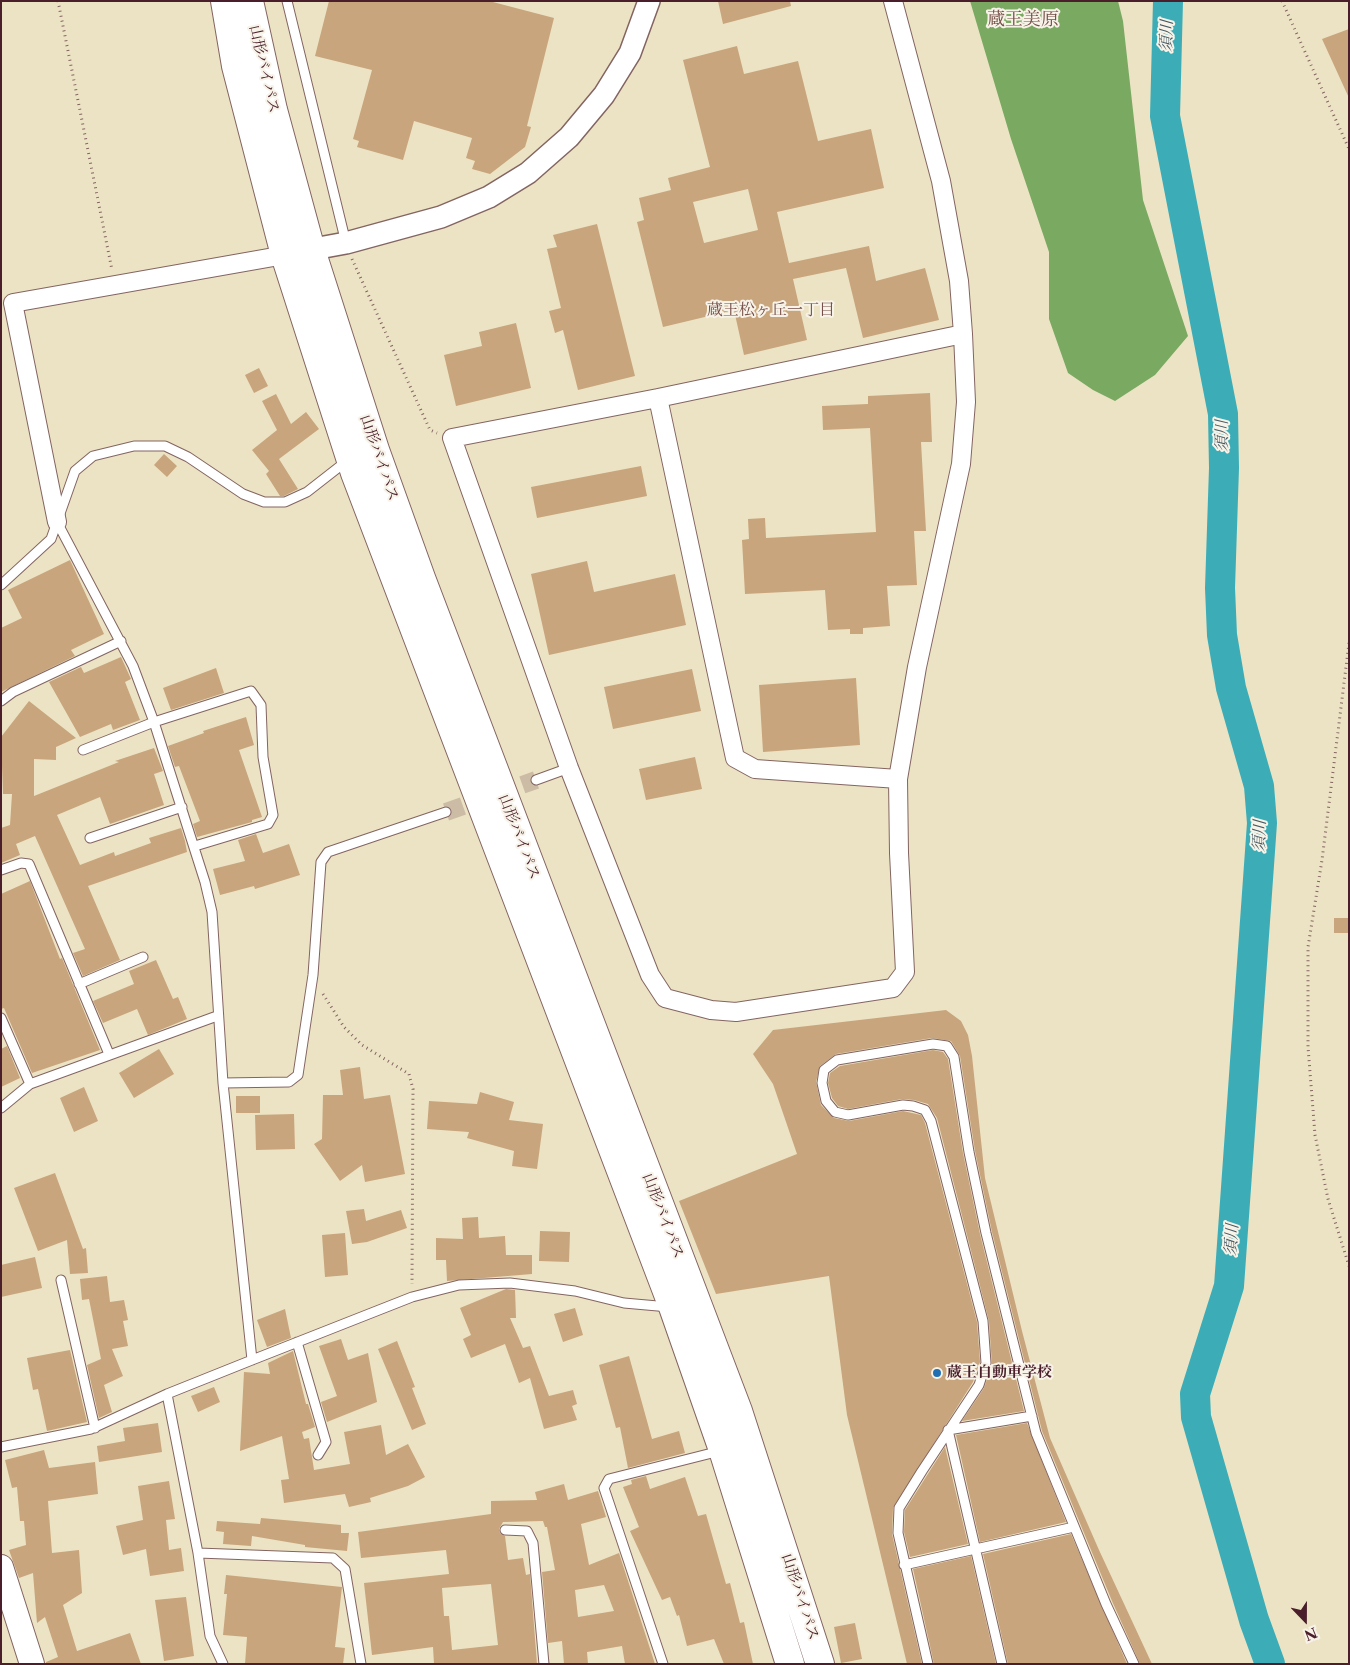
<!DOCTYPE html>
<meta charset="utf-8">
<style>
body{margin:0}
#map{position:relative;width:1350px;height:1665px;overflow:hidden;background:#ece3c4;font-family:"Libre Caslon Text",serif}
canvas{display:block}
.frame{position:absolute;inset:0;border:2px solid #4a1f2b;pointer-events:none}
.north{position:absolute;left:1280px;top:1595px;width:50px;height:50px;-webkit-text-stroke:4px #f7f3e8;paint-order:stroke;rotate:158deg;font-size:14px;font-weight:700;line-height:20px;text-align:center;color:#4a1f2b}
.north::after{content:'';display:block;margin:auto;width:18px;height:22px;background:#4a1f2b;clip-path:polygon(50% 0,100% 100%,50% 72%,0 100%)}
</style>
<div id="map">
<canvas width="1350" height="1665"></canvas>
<div class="frame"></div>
<div class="north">N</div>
</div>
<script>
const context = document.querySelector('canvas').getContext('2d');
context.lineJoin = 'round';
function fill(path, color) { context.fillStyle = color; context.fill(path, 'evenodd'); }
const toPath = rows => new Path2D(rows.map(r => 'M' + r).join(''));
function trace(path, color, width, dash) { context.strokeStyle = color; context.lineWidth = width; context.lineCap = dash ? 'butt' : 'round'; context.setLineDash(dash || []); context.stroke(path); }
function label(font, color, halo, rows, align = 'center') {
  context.font = font + ' "Libre Caslon Text","Noto Serif JP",serif'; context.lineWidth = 4; context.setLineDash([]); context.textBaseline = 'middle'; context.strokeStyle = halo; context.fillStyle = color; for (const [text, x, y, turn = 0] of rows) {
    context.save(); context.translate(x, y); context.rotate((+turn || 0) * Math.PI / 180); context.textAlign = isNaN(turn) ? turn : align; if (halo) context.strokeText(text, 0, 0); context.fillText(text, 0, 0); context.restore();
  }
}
const forest = toPath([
 [970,1,1118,1,1123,21,1143,200,1188,336,1155,375,1115,401,1093,390,1068,373,1049,319,1049,252,1011,139]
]);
const river = toPath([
 [1168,1,1165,116,1223,414,1224,468,1220,588,1222,635,1231,688,1259,786,1262,823,1229,1286,1195,1394,1196,1417,1254,1620,1270,1664]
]);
const building = toPath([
 [329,1,489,1,554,18,527,126,531,127,525,147,490,174,472,169,475,161,466,158,472,138,414,121,403,160,357,147,359,141,353,139,372,70,315,56],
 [718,1,790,1,791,6,723,24],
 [1349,29,1349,98,1322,39],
 [737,46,744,74,798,61,818,141,871,129,884,188,777,212,789,263,869,246,876,281,925,268,939,320,863,338,846,268,793,279,807,340,744,355,734,310,663,327,637,222,644,220,639,198,671,190,668,178,710,167,683,60],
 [748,189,758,230,704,243,693,202],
 [597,224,635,376,578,390,563,330,555,333,549,311,561,308,547,249,557,247,553,235],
 [516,323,531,388,456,406,444,355,482,346,479,332],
 [259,368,268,386,254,393,245,375],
 [930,393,932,442,921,442,926,531,914,531,917,585,887,586,890,626,863,628,863,634,850,634,850,629,828,630,825,590,745,594,742,540,749,539,748,519,765,518,766,538,876,532,870,428,823,430,822,406,868,404,868,396],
 [276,394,291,424,306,412,319,429,279,459,298,489,284,496,280,496,266,474,269,471,252,450,277,430,262,401],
 [164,454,177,466,167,477,154,465],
 [641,466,647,496,537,518,531,487],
 [70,560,104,634,71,650,75,656,1,692,1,628,22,618,8,590],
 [587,561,594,592,675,574,686,625,549,655,531,574],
 [121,657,131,679,125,682,140,720,113,730,111,724,80,737,49,682,81,667,84,673],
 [216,668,224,693,171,710,163,688],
 [692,669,701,711,613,729,604,687],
 [856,678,860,745,763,752,759,685],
 [29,701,76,738,56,747,56,760,34,759,34,796,119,762,115,761,154,748,163,771,154,774,164,805,110,824,100,797,57,815,80,865,114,852,115,856,151,843,149,838,181,828,185,841,187,852,88,886,120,960,83,976,73,953,85,949,35,836,16,844,20,855,1,863,1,828,10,825,12,794,3,794,1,737],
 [246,717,254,745,239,750,262,817,252,820,252,822,197,837,193,824,200,821,179,766,175,767,168,746,204,733,203,731],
 [695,757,702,789,646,800,639,769],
 [256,834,263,853,289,844,300,875,255,889,254,886,220,895,213,869,245,861,238,840],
 [30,881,60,959,62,958,100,1050,32,1073,4,1008,1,1009,1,894],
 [1334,918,1349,918,1349,933,1334,933],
 [156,960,173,999,178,997,187,1019,148,1035,137,1009,103,1023,93,1001,134,984,129,971],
 [946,1010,961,1021,968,1035,972,1056,985,1178,1022,1331,1050,1438,1099,1550,1152,1664,1140,1664,1112,1601,1042,1431,992,1232,975,1151,960,1056,951,1041,932,1038,836,1054,820,1066,816,1082,821,1105,834,1118,849,1121,903,1111,921,1115,925,1123,977,1322,980,1362,973,1382,893,1508,892,1534,922,1664,907,1664,847,1415,829,1276,716,1294,679,1201,797,1154,773,1084,753,1054,773,1030],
 [7,1046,20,1078,1,1087,1,1049],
 [159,1049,174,1074,134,1098,119,1073],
 [933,1050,943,1052,948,1059,963,1153,980,1234,1024,1411,962,1421,984,1388,992,1365,989,1321,937,1118,928,1104,914,1100,902,1099,848,1109,838,1106,832,1098,828,1083,830,1073,840,1066],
 [360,1067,364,1099,390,1095,405,1174,365,1182,362,1165,340,1181,314,1144,322,1139,323,1095,343,1095,340,1070],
 [84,1087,98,1121,74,1132,60,1098],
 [480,1092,514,1102,509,1120,543,1124,537,1169,512,1166,514,1151,467,1138,469,1132,427,1129,429,1101,477,1104],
 [236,1096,260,1096,260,1113,236,1113],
 [294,1114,295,1149,256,1150,255,1115],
 [55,1173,83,1249,86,1248,88,1273,70,1274,67,1240,38,1251,14,1188],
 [364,1209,366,1221,401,1210,407,1228,367,1242,352,1244,346,1211],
 [478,1217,479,1238,505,1236,506,1255,532,1255,532,1274,447,1281,446,1260,436,1260,436,1238,463,1239,462,1218],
 [540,1231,570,1232,569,1262,539,1261],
 [345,1233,348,1275,325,1277,322,1235],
 [35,1257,42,1288,1,1297,1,1265],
 [107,1276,110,1302,124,1300,128,1320,123,1321,128,1346,112,1349,123,1376,104,1385,112,1412,99,1418,87,1365,101,1359,89,1299,82,1300,80,1279],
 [506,1289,515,1290,516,1318,510,1318,523,1348,530,1346,549,1396,573,1390,577,1404,572,1406,577,1420,544,1429,530,1378,519,1383,505,1344,471,1358,463,1339,471,1335,460,1308],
 [575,1308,583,1335,563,1342,554,1314],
 [285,1309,291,1338,267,1347,257,1320],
 [341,1339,348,1360,368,1353,377,1402,327,1422,321,1402,337,1396,319,1346],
 [397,1341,415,1387,412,1388,426,1424,412,1430,378,1349],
 [70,1350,87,1422,47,1431,38,1389,33,1390,27,1358],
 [293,1351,306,1404,308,1404,315,1427,302,1432,304,1439,309,1438,314,1470,350,1464,344,1432,381,1425,386,1455,408,1444,425,1477,408,1486,370,1498,371,1502,349,1507,345,1494,284,1503,281,1480,289,1479,282,1436,240,1451,244,1372,270,1374,268,1363],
 [629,1356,652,1439,679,1431,685,1453,628,1468,620,1427,616,1428,599,1365],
 [214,1387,220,1402,198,1412,191,1396],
 [158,1423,162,1452,99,1462,97,1446,125,1441,123,1428],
 [1027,1423,1066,1522,980,1542,956,1435],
 [945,1447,968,1544,910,1557,904,1532,905,1510],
 [44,1450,49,1468,95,1462,98,1494,48,1501,52,1553,79,1550,82,1593,63,1605,77,1651,130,1633,141,1664,46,1664,46,1662,58,1657,45,1617,37,1623,33,1573,19,1578,9,1550,26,1545,24,1521,20,1521,17,1487,12,1488,5,1460],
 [646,1476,650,1489,685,1477,698,1516,706,1514,726,1584,730,1583,740,1623,744,1622,753,1664,724,1664,714,1639,687,1646,679,1615,677,1616,670,1597,662,1600,630,1531,639,1527,623,1487,632,1484,631,1480],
 [169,1481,175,1519,166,1520,169,1550,181,1548,184,1571,150,1576,146,1549,123,1555,116,1526,143,1520,138,1486],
 [564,1484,568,1500,598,1491,606,1517,581,1524,589,1565,619,1553,655,1664,625,1664,622,1646,587,1652,588,1664,564,1664,562,1641,548,1643,542,1572,555,1570,547,1527,545,1527,543,1521,503,1522,499,1529,500,1533,505,1536,508,1560,523,1558,526,1575,530,1574,537,1664,434,1664,433,1647,372,1655,364,1583,449,1574,446,1550,361,1558,358,1532,491,1514,491,1501,537,1500,535,1492],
 [491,1584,498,1645,452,1650,449,1616,444,1616,442,1588],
 [604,1585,614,1611,578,1617,575,1590],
 [261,1518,341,1525,341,1533,349,1533,347,1551,305,1547,305,1545,252,1536,251,1546,223,1544,224,1532,216,1531,217,1521,260,1524],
 [1071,1534,1127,1664,1008,1664,983,1554],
 [971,1556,996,1664,934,1664,913,1569],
 [226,1575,342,1587,335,1647,345,1648,343,1664,245,1664,247,1637,223,1635,227,1594,224,1594],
 [186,1597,194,1656,164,1661,155,1600],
 [855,1623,862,1659,841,1663,834,1627]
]);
const minorTunnel = toPath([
 [446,812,536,780]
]);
const path = toPath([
 [58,1,112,270],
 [1282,1,1349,149],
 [352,259,430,430,437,433],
 [1349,643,1322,860,1308,947,1308,1047,1315,1135,1328,1199,1349,1266],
 [323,994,344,1027,362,1045,409,1074,413,1089,412,1284]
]);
const service = toPath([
 [287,1,346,243],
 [57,522,133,666,154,722,205,882,212,912,223,1083,252,1360],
 [1,585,51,539,75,471,93,456,134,446,165,446,188,457,243,494,264,502,285,502,307,492,348,460],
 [1,701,13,692,121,641],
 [83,750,154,722,251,691,261,705,263,757,273,815,268,824,195,846],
 [536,780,569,768],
 [90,838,182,807],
 [1,870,21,863,29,864,109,1054],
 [79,984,143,957],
 [1,1018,30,1084],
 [223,1083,289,1082,298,1075,313,975,321,862,328,852,446,812],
 [1,1108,30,1084,217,1016],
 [61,1280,95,1428],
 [297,1342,326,1442,318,1455],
 [167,1394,198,1553,210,1636,223,1664],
 [1,1447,91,1429,167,1394,252,1360,412,1297,459,1285,510,1283,575,1291,624,1303,669,1307],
 [505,1530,527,1531,533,1543,544,1664],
 [198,1553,333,1558,345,1569,361,1664],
 [904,1565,1074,1527],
 [663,1664,604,1488,609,1479,720,1451],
 [928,1664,898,1533,899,1508,922,1471,979,1385,986,1363,983,1321,931,1121,925,1110,913,1106,903,1105,848,1115,835,1112,826,1101,822,1083,824,1070,837,1060,933,1044,947,1046,954,1057,969,1152,986,1233,1036,1433,1106,1604,1134,1664],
 [1002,1664,948,1430,1032,1416]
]);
const minor = toPath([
 [893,1,941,181,959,281,963,334,966,402,961,464,917,667,898,779,899,853,905,972,893,988,736,1012,711,1010,665,998,650,975,569,768,452,438,658,398,963,334],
 [658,398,735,758,755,769,898,779],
 [57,522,13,303,285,255]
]);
const tertiary = toPath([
 [297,252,346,243,441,217,489,197,528,173,569,137,604,95,630,53,649,1]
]);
const secondary = toPath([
 [1,1567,32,1664]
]);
const trunk = toPath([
 [225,1,236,66,285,255,355,473,673,1307,723,1450,790,1664],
 [249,1,273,110,311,250,375,450,421,578,738,1411,820,1664]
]);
const markers = [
 [937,1373,5,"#1f6fb2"]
];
const streetNames = [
 ["山形バイパス",264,69,77],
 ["山形バイパス",379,458,71],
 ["山形バイパス",519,837,69],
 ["山形バイパス",663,1216,69],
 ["山形バイパス",800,1597,72]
];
const poiNames = [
 ["蔵王自動車学校",947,1373]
];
const waterNames = [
 ["須川",1167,36,-88],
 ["須川",1222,436,-90],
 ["須川",1260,836,-88],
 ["須川",1232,1240,-86]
];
const neighbourhoodNames = [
 ["蔵王松ヶ丘一丁目",771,310]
];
const quarterNames = [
 ["蔵王美原",1023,20]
];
fill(forest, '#7aa962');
trace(river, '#3cadb6', 30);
fill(building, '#c8a57c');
trace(minorTunnel, '#ccbca5', 18, [18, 9]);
trace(service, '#836461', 11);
trace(minor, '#836461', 20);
trace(tertiary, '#836461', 24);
trace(secondary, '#836461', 26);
trace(trunk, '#836461', 30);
trace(path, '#836461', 3, [1, 4]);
trace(service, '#fff', 9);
trace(minor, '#fff', 18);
trace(tertiary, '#fff', 21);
trace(secondary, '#fff', 24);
trace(trunk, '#fff', 28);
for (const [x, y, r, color] of markers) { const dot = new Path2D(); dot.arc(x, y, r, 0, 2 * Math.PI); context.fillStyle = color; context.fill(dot); trace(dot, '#f7f3e8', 2); }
label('15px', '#4a1f2b', '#f7f3e8', streetNames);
label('bold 15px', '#4a1f2b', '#f7f3e8', poiNames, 'left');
label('italic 16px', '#445863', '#f7f3e8', waterNames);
label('16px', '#764e47', '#f7f3e8', neighbourhoodNames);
label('18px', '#764e47', '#f7f3e8', quarterNames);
</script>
